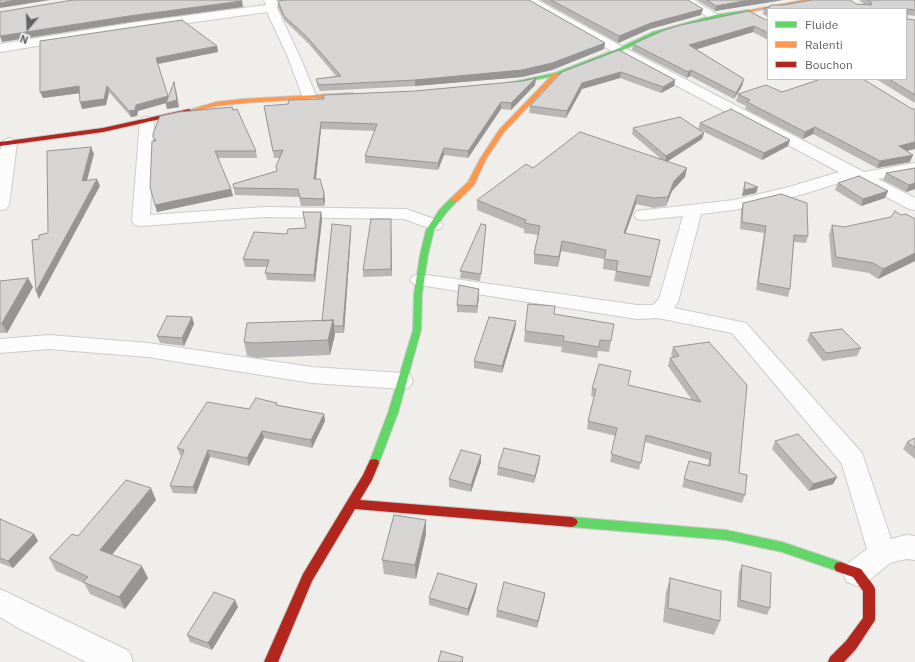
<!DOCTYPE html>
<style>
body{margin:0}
#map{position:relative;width:915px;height:662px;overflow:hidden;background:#efeeea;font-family:"IBM Plex Sans",sans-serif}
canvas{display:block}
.legend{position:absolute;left:767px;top:8px;width:140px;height:72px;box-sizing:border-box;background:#fff;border:1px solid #bfc1c3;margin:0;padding:5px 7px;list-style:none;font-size:12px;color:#5f6368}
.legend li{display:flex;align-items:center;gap:8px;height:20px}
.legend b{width:20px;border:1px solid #bfc1c3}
.north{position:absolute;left:8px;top:8px;width:40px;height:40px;-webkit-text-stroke:3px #fff;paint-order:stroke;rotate:199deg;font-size:11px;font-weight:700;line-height:16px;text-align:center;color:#5f6368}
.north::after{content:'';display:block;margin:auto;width:14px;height:18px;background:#5f6368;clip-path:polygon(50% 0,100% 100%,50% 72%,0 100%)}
</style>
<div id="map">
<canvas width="915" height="662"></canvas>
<ul class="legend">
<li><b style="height:5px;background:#63d668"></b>Fluide</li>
<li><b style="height:5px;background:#ff974d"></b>Ralenti</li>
<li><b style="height:5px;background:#b3261e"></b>Bouchon</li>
</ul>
<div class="north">N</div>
</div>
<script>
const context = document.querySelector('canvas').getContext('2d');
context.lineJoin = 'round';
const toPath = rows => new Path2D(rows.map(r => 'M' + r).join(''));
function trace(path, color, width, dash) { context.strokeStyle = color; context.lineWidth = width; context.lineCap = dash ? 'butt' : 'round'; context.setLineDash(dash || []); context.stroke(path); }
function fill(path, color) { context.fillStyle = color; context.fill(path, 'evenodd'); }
const street = toPath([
 [264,0,276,0,278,3,277,8,300,57,317,98,315,101,310,102,305,101,303,98,288,57,267,12,131,31,0,52,0,44,131,23,266,5,264,0],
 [523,0,537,0,623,47,864,172,915,163,915,173,878,179,915,198,915,210,909,209,852,179,800,195,734,210,701,214,678,302,674,308,746,323,862,453,891,539,906,535,915,536,915,560,906,559,890,563,867,582,857,586,847,582,843,573,847,564,867,549,842,464,732,333,658,318,637,319,413,284,410,280,413,276,420,274,637,305,653,305,659,299,683,216,643,220,637,219,634,215,637,211,734,200,789,187,839,172,615,53,525,2,523,0],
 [680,0,694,0,721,17,719,19,711,19,680,0],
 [147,117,152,118,154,121,150,215,265,207,406,209,440,221,443,225,440,229,434,230,404,219,265,217,141,226,135,225,132,221,140,121,142,118,147,117],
 [9,138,14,140,17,143,9,205,6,209,0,210,0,151,4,140,9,138],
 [49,335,148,343,312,367,402,373,410,375,413,381,410,387,402,389,312,383,148,357,49,349,0,353,0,339,49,335],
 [0,589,129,651,133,662,86,662,20,629,0,617,0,589]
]);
const fast = toPath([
 [748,10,750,10,750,12,715,18,657,34,621,51,558,75,506,86,503,84,555,73,617,49,653,32,715,15,748,10],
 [452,197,458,197,459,199,446,213,434,230,428,255,422,294,421,330,398,413,379,463,378,466,374,467,370,466,369,463,388,413,413,330,414,294,420,255,426,230,440,209,452,197],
 [572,517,726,530,782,542,844,563,846,567,844,571,840,572,782,552,726,540,572,527,568,525,566,522,568,519,572,517]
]);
const slow = toPath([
 [804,0,814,0,748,12,746,11,804,0],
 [554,73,559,74,504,132,486,159,474,185,458,201,452,201,452,197,468,182,480,159,499,130,554,73],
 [352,93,354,94,354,96,243,103,216,106,189,113,186,111,216,102,243,99,352,93]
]);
const jam = toPath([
 [189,109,192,111,191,112,103,132,0,146,0,142,103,128,189,109],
 [374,459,378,460,379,463,372,480,360,500,572,517,576,519,578,522,576,525,572,527,355,509,312,581,278,662,264,662,303,574,363,475,370,460,374,459],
 [840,562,861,569,873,585,875,589,875,620,856,649,844,662,828,662,830,657,846,641,863,618,863,591,853,577,836,571,834,567,836,563,840,562]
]);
const wall = toPath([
 [540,0,688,0,701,15,650,29,618,43],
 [697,0,783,0,715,11],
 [859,0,915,0,915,16,907,15,907,19,915,20,915,103,876,79,906,79,768,9,768,17,763,14,764,8,783,5,865,5],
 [278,1,605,43,604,49,552,70,522,77,415,86,320,91,317,85,316,79,336,76,308,43,285,21,278,7],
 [768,21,768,40,753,32,696,49,744,79,742,86,734,99,690,76,687,78,632,50,633,44],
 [217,46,218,52,158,64,168,97,176,88,179,107,167,109,166,103,138,111,137,116,131,117,109,92,106,105,82,109,80,93,43,98],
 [619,50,675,80,674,86,661,93,620,78,582,89,566,118,529,113,530,106],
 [536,78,535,85,511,110,501,109,468,158,444,155,438,170,365,163,365,156,375,131,321,129,316,179,324,193,325,201,324,206,301,206,299,197,235,195,233,184,277,171,280,158,274,158,265,113,288,104,323,99,323,95,415,91,523,81],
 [785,91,915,109,915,149,906,151,910,162,877,168,813,134,803,139,745,109,746,106,736,101,738,94],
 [233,110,256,151,257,158,218,158,231,189,233,196,157,212,155,205,154,141,153,137],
 [700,123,788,146,762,160,698,129],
 [633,128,704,133,702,139,668,161,685,177,672,191,666,206,654,208,636,204,625,234,660,240,649,287,614,281,616,271,603,269,604,259,561,251,558,267,534,264,534,254,538,235,524,233,524,229,477,210,477,200,533,168,660,158,632,134],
 [915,168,915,189,906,192,883,180,886,173],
 [745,182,756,193,742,196,743,189],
 [838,183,888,191,885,198,861,206,835,190],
 [743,203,808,236,806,243,794,242,790,289,788,297,756,290,764,233,740,229,741,210],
 [303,212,321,212,322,219,315,282,267,280,265,273,267,267,245,267,243,259,287,234,306,228],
 [901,215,915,219,915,261,878,279,869,273,832,267,829,235,832,225,844,227],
 [486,225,480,281,460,278,461,271],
 [391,226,392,276,363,277,363,270],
 [351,233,344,333,335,333,330,355,257,358,247,356,244,342,322,321],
 [28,278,33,287,7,333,0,333,0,281],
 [479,296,477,313,457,312,457,305],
 [554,314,611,341,609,352,598,351,597,358,561,352,562,347,524,342,525,331],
 [192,317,194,324,184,346,160,343,157,336],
 [516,321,515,329,502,373,474,368,474,361],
 [810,333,861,348,857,356,823,361,807,341],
 [709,342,739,473,745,495,742,503,682,487,689,461,708,465,709,460,645,442,639,470,610,462,616,436,587,429,588,421,594,397,591,396,592,389,628,385,692,400,668,366,670,358,673,357,671,355,673,347],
 [277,405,324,414,325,421,312,448,264,438,249,466,210,457,196,494,173,493,170,486,182,456,180,455,177,448,249,409],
 [915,438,915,459,903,449,907,442],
 [775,441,837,477,833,484,809,491,772,449],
 [481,462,471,492,449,487,449,479],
 [539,464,534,483,497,475,498,467],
 [156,500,112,555,148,578,125,609,90,594,84,583,56,571,49,558,78,536],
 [0,519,34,534,38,541,13,568,0,563],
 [426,520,426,534,416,579,384,574,382,560],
 [742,565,770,608,767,615,737,607,739,572],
 [670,578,720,621,714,635,663,622,666,592],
 [477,584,476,591,468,616,429,605,429,598],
 [545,593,544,600,537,628,496,617,497,610],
 [238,607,212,650,190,642,187,635]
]);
const shadedWall = toPath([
 [16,0,50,0,0,8,0,3],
 [750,0,783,0,715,11,716,6],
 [242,1,243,7,131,22,2,42,0,36,129,16],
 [703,9,701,15,650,29,618,43,619,36,651,23],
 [754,26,753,32,688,52,689,45],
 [605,43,604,49,552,70,522,77,415,86,415,80],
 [217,46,218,52,157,64,156,58],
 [691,70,690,76,687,78,688,72],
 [621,72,620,78,582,89,566,118,567,111,582,83],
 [536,78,535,85,511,110,511,103],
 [744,79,742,86,734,99,736,93],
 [675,80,674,86,661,93,663,87],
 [174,82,179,107,167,109,166,103,138,111,137,116,131,117,129,111,136,105,168,96,169,102],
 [79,86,81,93,43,98,40,92],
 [107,86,109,92,106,105,82,109,80,102],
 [501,102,501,109,468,158,468,151],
 [321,122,321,129,315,187,314,179],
 [815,127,813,134,803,139,805,132],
 [704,133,702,139,665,163,666,156],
 [790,140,788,146,762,160,764,153],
 [915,142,915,149,896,153,899,146],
 [91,147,94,154,85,188,82,181],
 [444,148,444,155,438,170,438,163],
 [913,155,910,162,877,168,880,161],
 [687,168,685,177,672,191,666,206,668,197,674,181],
 [97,179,100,186,39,299,36,291],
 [915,183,915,189,906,192,909,185],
 [758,187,756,193,742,196,744,190],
 [231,189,233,196,157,212,155,205],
 [888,191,885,198,861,206,863,199],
 [324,193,325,201,324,206,323,199],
 [637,195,636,204,622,243,624,233],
 [321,212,322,219,315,282,314,275],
 [391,219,391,226,392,276,391,269],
 [486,225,485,232,480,281,481,274],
 [351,226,351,233,344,333,343,326],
 [562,241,561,251,558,267,559,257],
 [915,253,915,261,878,279,883,269],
 [28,278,33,287,7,333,2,323],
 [479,289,479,296,477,313,477,306],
 [192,317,194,324,184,346,182,338],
 [333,320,335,335,330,355,328,340],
 [516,321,515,329,502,373,502,366],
 [324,414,325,421,312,448,311,440],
 [262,431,264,438,249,466,247,458],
 [208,450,210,457,196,494,193,487],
 [481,455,481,462,471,492,471,485],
 [540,456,539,464,534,483,535,476],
 [837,477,833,484,809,491,813,484],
 [151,488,156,500,106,562,100,550],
 [426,520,426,534,416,579,415,565],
 [34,534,38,541,13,568,8,561],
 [142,566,148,578,125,609,119,597],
 [477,584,476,591,468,616,468,609],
 [545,593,544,600,537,628,538,621],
 [235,600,238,607,212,650,208,643]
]);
const building = toPath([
 [0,0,16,0,0,3,0,0],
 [73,0,241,0,242,1,129,16,0,36,0,12,73,0],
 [285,0,529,0,605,43,552,63,522,70,415,80,319,85,316,79,341,76,307,37,284,16,278,1,285,0],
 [551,0,688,0,703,9,651,23,619,36,551,0],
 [707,0,750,0,716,6,707,0],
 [812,0,850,0,856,4,871,5,872,3,868,0,915,0,915,10,907,9,907,19,915,20,915,95,889,79,906,79,906,9,768,9,768,10,764,8,770,7,771,5,783,5,812,0],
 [749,11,768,21,768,33,754,26,689,45,744,79,736,93,691,70,688,72,633,44,662,31,681,25,749,11],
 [182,20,217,46,156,58,168,96,136,105,135,110,129,111,107,86,104,99,80,102,79,86,40,92,40,41,182,20],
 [619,50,675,80,663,87,621,72,582,83,567,111,530,106,562,72,619,50],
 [536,78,511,103,501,102,468,151,444,148,438,163,365,156,377,124,321,122,314,179,320,179,324,193,323,199,300,198,298,189,234,188,233,184,277,171,276,166,283,150,273,151,264,106,288,104,289,100,324,99,323,95,415,91,523,81,536,78],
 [821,79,863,79,912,109,915,109,915,142,899,146,913,155,880,161,815,127,805,132,747,102,750,100,738,94,766,85,782,92,821,79],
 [174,82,177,100,166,103,174,82],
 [232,107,233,110,237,109,256,151,215,151,231,189,155,205,150,187,152,141,156,141,153,137,153,134,160,116,179,112,232,107],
 [731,109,790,140,764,153,700,123,731,109],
 [680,117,704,133,666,156,633,128,680,117],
 [580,132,687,168,674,181,668,197,655,198,637,195,624,233,660,240,651,277,616,271,618,261,604,259,606,250,562,241,559,257,534,254,540,226,525,223,526,220,477,200,526,164,533,168,580,132],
 [91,147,82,181,97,179,36,291,32,240,39,239,39,235,48,233,47,151,91,147],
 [915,168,915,183,909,185,886,173,915,168],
 [859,176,888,191,863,199,838,183,859,176],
 [745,182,758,187,744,190,745,182],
 [781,194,807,203,808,236,794,235,790,289,758,283,766,226,742,222,743,203,781,194],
 [895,211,901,215,906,214,915,219,915,253,883,269,873,263,836,257,832,225,844,227,891,217,895,211],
 [303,212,321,212,314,275,265,273,269,260,243,259,254,232,287,234,288,229,306,228,303,212],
 [371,219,391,219,391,269,363,270,371,219],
 [332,224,351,226,343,326,334,326,333,320,322,321,332,224],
 [481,224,486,225,481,274,460,271,481,224],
 [28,278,2,323,0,323,0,281,28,278],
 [459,285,479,289,477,306,457,305,459,285],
 [528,304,555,306,554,314,614,324,611,341,600,340,599,347,563,341,564,336,525,331,528,304],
 [167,316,192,317,182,338,157,336,167,316],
 [489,317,516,321,502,366,474,361,489,317],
 [333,320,328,340,254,343,244,342,247,323,333,320],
 [842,329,861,348,826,353,810,333,842,329],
 [709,342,747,385,739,473,747,475,745,495,684,479,689,461,710,466,711,453,646,435,641,463,611,454,617,428,588,421,596,389,592,389,599,364,631,371,628,385,701,402,670,358,679,356,673,347,709,342],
 [256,398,277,403,276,405,324,414,311,440,262,431,247,458,208,450,193,487,170,486,184,450,177,448,207,402,249,409,256,398],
 [798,434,837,477,813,484,775,441,798,434],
 [915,438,915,448,907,442,915,438],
 [504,448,540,456,535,476,498,467,504,448],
 [461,450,481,455,471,485,449,479,461,450],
 [126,480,151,488,100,550,142,566,119,597,83,582,88,577,49,558,72,534,78,536,126,480],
 [394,515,426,520,415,565,382,560,394,515],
 [0,519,34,534,8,561,0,558,0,519],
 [742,565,771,573,770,608,740,600,742,565],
 [438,573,477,584,468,609,429,598,438,573],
 [670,578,721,591,720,621,668,608,670,578],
 [504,582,545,593,538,621,497,610,504,582],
 [214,592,235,600,208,643,187,635,214,592],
 [441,651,463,657,462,662,438,662,441,651]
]);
trace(street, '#cbcccc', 2);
trace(fast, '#cacacb', 2);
trace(slow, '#cacacb', 2);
trace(jam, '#cacacb', 2);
fill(street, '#fdfcfc');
fill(fast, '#63d668');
fill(slow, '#ff974d');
fill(jam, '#b3261e');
fill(wall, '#b8b7b5');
fill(shadedWall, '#969594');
fill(building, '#d6d5d3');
trace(building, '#969594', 1);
</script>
